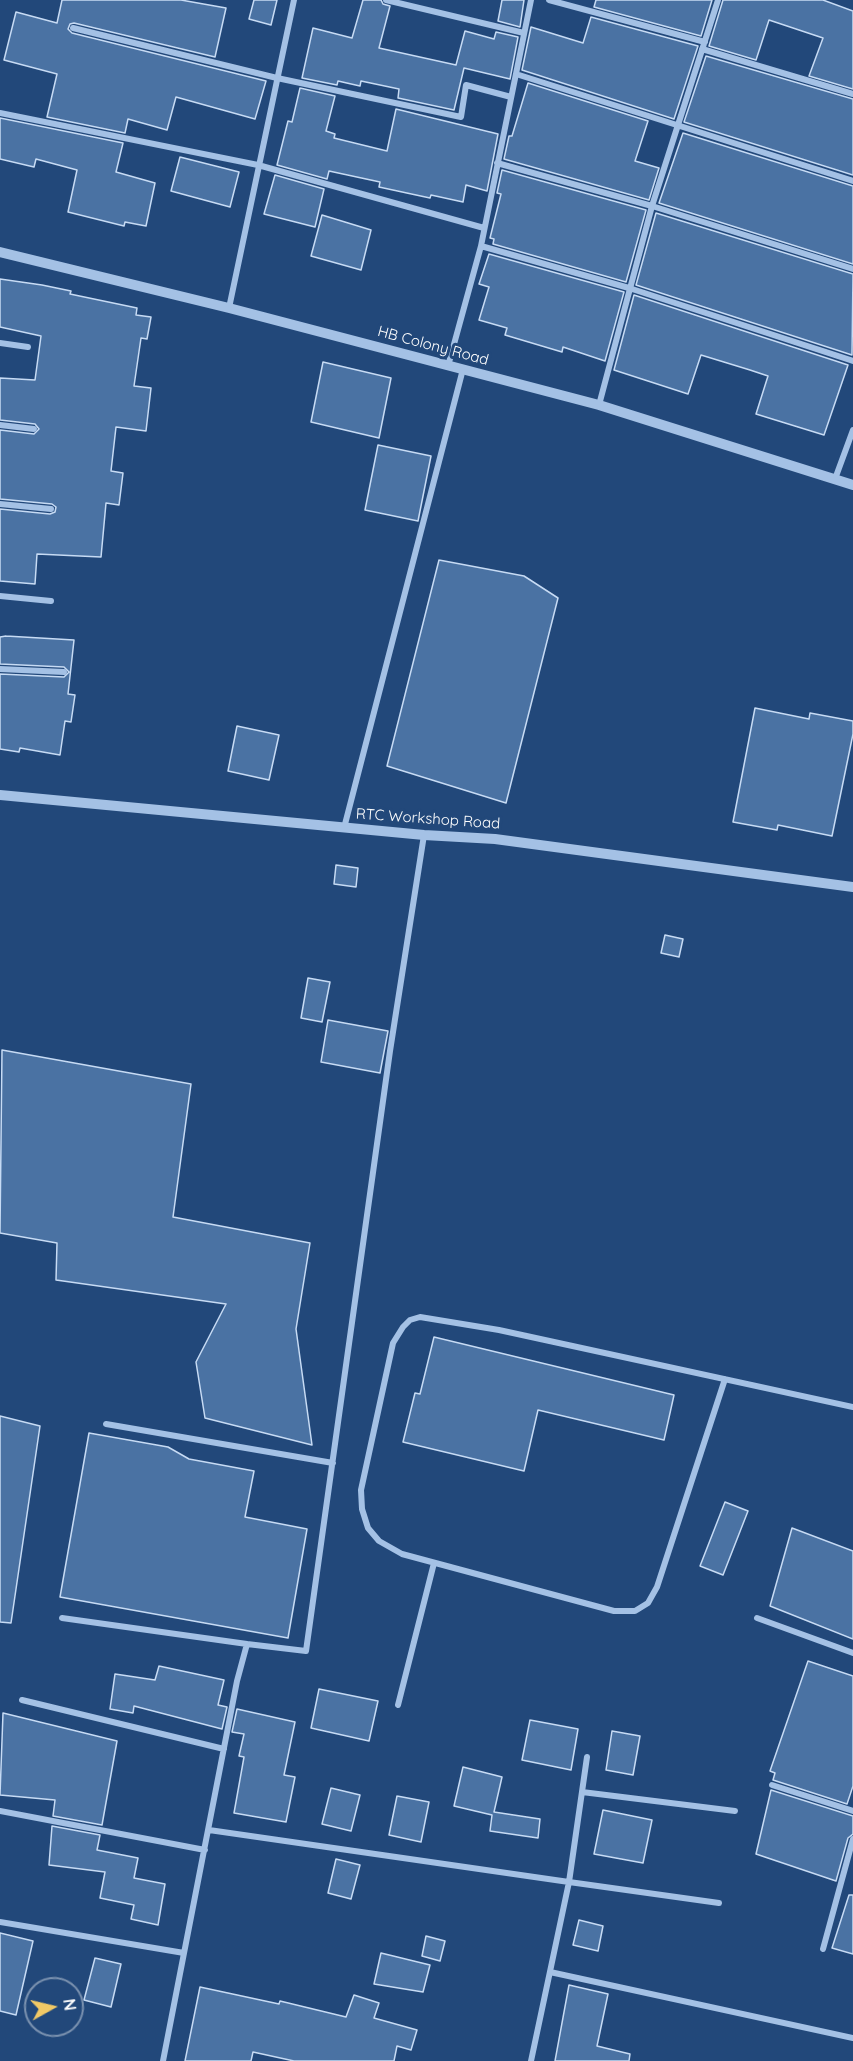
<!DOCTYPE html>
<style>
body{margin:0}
#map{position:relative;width:853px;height:2061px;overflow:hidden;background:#22487a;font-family:Quicksand,sans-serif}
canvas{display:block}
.north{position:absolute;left:24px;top:1977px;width:60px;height:60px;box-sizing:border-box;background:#22487a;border:2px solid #7a91af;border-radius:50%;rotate:82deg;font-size:16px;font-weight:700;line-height:24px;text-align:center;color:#fff}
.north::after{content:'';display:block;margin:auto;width:21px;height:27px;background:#f1c966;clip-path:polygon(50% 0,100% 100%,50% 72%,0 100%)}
</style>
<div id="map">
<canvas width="853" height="2061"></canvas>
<div class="north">N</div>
</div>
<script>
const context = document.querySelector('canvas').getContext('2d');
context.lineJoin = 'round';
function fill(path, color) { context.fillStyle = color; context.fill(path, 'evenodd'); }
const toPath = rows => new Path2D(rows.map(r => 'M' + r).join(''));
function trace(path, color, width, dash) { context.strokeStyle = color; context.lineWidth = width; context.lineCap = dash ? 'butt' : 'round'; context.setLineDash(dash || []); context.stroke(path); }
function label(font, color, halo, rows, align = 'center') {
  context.font = font + ' Quicksand,sans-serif'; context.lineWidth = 6; context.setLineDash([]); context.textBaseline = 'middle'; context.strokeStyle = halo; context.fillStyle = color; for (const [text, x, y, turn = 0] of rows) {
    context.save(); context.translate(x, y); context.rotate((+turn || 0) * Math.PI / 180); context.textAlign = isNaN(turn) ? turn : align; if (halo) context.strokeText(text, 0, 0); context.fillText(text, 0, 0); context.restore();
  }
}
const building = toPath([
 [62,0,181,0,226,8,215,57,74,23,70,24,68,29,72,33,266,81,255,119,176,97,167,130,128,119,125,133,47,117,57,74,4,60,16,12,57,23,62,0],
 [254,0,277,0,271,25,249,19,254,0],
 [363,0,381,0,383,4,390,6,379,48,456,65,465,31,494,39,496,32,518,37,510,79,464,68,454,110,398,98,399,89,361,81,360,86,338,81,337,85,302,78,313,28,352,38,363,0],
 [502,0,524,0,520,27,498,21,502,0],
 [596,0,712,0,701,36,594,7,596,0],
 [723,0,823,0,853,11,853,89,809,76,823,38,769,20,756,60,709,46,723,0],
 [591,17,698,46,674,119,522,70,531,27,583,43,591,17],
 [706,56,853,99,853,175,684,122,706,56],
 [528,83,648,121,635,161,659,168,649,200,504,159,509,136,512,136,528,83],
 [300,88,335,96,326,131,335,134,334,138,387,151,396,109,498,134,487,191,466,185,463,202,431,195,430,198,379,187,380,182,329,171,327,179,277,165,288,121,292,122,300,88],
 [0,118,123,143,116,172,155,183,146,226,125,222,124,226,68,212,77,170,36,159,34,167,0,159,0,118],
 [683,133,853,186,853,264,659,203,683,133],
 [180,157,239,172,230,207,171,191,180,157],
 [502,170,646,210,626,282,493,244,494,239,490,238,501,194,497,193,502,170],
 [275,175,324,189,315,227,264,214,275,175],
 [656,213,853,274,852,355,636,285,656,213],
 [322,215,371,230,361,270,311,256,322,215],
 [489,254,624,292,605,361,563,347,562,352,505,335,507,328,479,320,489,287,479,284,489,254],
 [0,279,42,285,71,291,70,294,137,308,136,315,151,317,147,339,141,338,134,386,151,388,146,431,116,427,111,471,123,473,119,505,106,503,101,557,37,554,35,584,0,581,0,509,50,514,55,512,56,507,52,504,0,499,0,430,34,434,39,429,35,424,0,420,0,378,35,380,41,336,0,327,0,279],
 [634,295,848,365,824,435,756,414,768,376,750,370,701,355,688,394,614,370,634,295],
 [323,362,391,378,379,438,311,422,323,362],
 [378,445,431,456,418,521,365,510,378,445],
 [439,560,524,576,558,598,506,803,387,766,439,560],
 [6,636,74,640,68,694,75,695,71,722,65,721,60,755,20,748,19,752,0,749,0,674,64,677,69,672,64,667,0,664,0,637,6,636],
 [755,708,809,719,810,713,853,721,853,734,832,836,778,825,777,830,733,822,755,708],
 [237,726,279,735,269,780,228,771,237,726],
 [336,865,358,868,356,887,334,884,336,865],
 [665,935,683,939,679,957,661,953,665,935],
 [308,978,330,982,322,1022,301,1018,308,978],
 [328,1020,388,1031,380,1073,321,1062,328,1020],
 [2,1050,191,1084,173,1217,310,1243,296,1329,312,1445,205,1418,196,1362,226,1304,56,1280,57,1243,0,1233,2,1050],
 [434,1337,674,1395,664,1440,538,1410,524,1471,403,1442,415,1393,420,1394,434,1337],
 [0,1416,40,1426,11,1623,0,1622,0,1416],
 [89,1433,168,1447,189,1459,254,1471,245,1517,307,1529,288,1638,60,1597,89,1433],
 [725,1502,748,1511,723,1575,700,1566,725,1502],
 [792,1528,853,1551,853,1639,770,1606,792,1528],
 [808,1661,853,1676,853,1786,847,1804,773,1780,775,1773,770,1771,808,1661],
 [159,1666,224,1680,218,1705,227,1707,222,1729,134,1706,133,1713,110,1709,115,1674,155,1680,159,1666],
 [319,1689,378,1701,369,1741,311,1728,319,1689],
 [237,1709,295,1722,284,1775,295,1777,286,1822,234,1813,244,1757,239,1756,244,1734,232,1732,237,1709],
 [3,1713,117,1741,102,1825,53,1816,55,1800,0,1795,3,1713],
 [530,1720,578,1729,571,1770,522,1760,530,1720],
 [612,1731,640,1736,633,1775,606,1770,612,1731],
 [463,1767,502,1777,494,1812,540,1819,538,1838,490,1831,492,1815,454,1806,463,1767],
 [331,1788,360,1795,351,1831,322,1824,331,1788],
 [771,1790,853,1816,853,1834,848,1838,836,1881,756,1854,771,1790],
 [397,1796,429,1802,421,1842,389,1835,397,1796],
 [603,1810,652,1820,643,1863,594,1854,603,1810],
 [52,1826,100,1835,97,1850,138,1858,134,1878,165,1884,158,1925,131,1919,134,1905,100,1898,105,1872,49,1865,52,1826],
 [336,1859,360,1865,351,1899,328,1893,336,1859],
 [849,1895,853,1895,853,1954,832,1948,849,1895],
 [579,1920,603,1926,598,1951,573,1945,579,1920],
 [0,1933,33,1941,16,2015,0,2011,0,1933],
 [426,1936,445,1941,440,1961,422,1956,426,1936],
 [381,1953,430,1965,423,1992,374,1984,381,1953],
 [95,1958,121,1964,111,2007,84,2000,95,1958],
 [569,1985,608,1994,597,2046,630,2054,629,2061,555,2061,569,1985],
 [200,1987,279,2004,280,2001,346,2017,354,1995,379,2003,374,2018,417,2030,411,2050,397,2046,394,2061,294,2061,253,2052,251,2061,185,2061,200,1987]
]);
const minor = toPath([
 [386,0,524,33],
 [531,0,481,246,629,288,853,361],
 [549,0,705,42],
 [73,28,277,78,461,117,466,85,511,97],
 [702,49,853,94],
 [516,74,853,181],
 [0,113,258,165,484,228],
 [497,163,652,206,853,269],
 [229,308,294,0],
 [0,343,28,347],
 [448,366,481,246],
 [599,405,652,206,718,0],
 [0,425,34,429],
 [835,479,853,430],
 [0,504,51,509],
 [0,596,51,601],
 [0,669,64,672],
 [344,828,463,369],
 [725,1379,657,1587,648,1603,635,1611,614,1611,402,1554,379,1541,368,1528,362,1509,361,1490,393,1343,403,1327,410,1320,420,1317,499,1330,853,1407],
 [106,1424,333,1463],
 [62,1618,247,1644],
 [757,1618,853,1653],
 [22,1700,224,1749],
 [398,1705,434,1563],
 [587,1757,569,1882,719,1903],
 [772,1785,853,1811],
 [582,1792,735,1811],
 [0,1811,205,1850],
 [209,1830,569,1882,531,2061],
 [0,1922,184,1953],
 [823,1949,853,1839],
 [550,1972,853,2038],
 [163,2061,237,1681,247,1644,306,1651,390,1051,424,835]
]);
const tertiary = toPath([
 [0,252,229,308,599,405,853,485],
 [0,795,424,835,495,839,853,887]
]);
const streetNames = [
 ["HB Colony Road",433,346,15],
 ["RTC Workshop Road",428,819,4]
];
fill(building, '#4a72a3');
trace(building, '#c7dbf4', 1.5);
trace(minor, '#a4c1e5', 6);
trace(tertiary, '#a4c1e5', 10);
label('15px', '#fff', '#22487a', streetNames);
</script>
